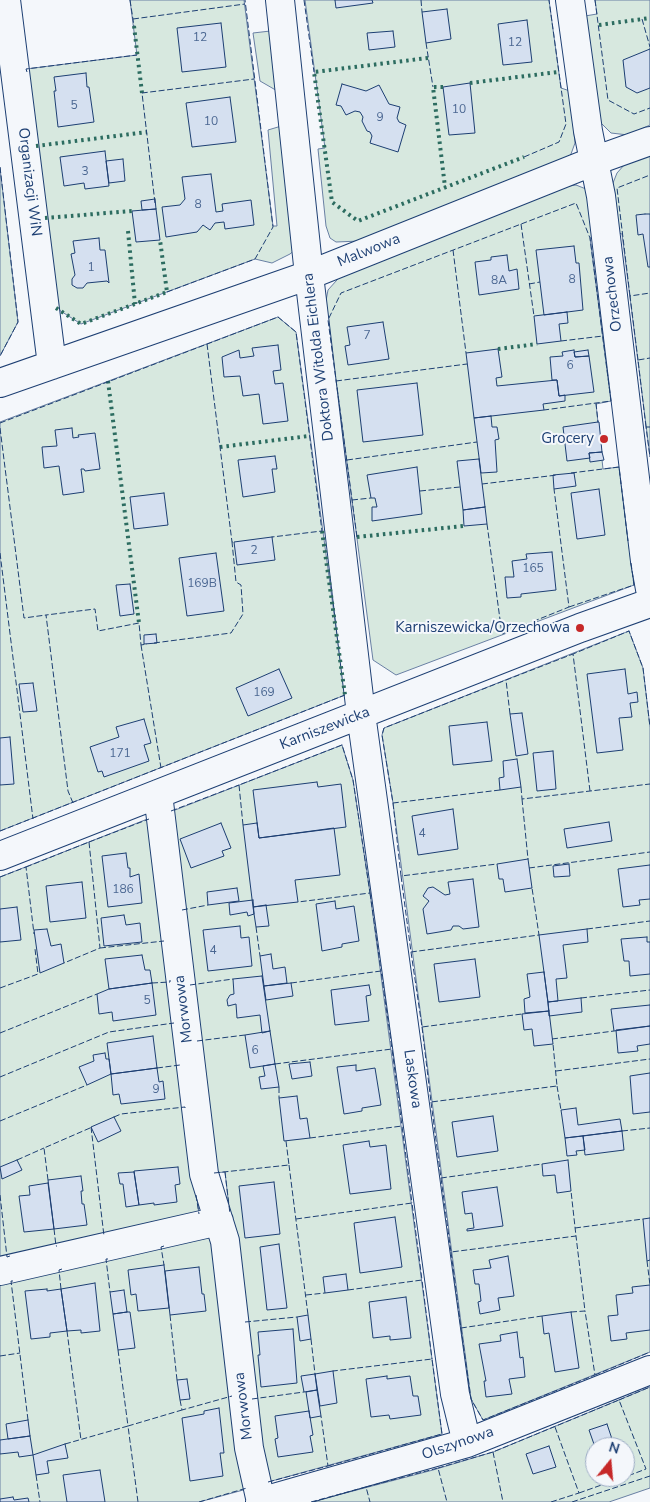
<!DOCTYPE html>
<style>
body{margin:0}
#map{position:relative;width:650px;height:1502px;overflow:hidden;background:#f4f7fb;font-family:"Nunito Sans",sans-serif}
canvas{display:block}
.north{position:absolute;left:585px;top:1437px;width:50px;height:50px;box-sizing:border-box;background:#f4f7fb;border:1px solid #9eadc5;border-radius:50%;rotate:17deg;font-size:14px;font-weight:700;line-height:20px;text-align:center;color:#1d3f73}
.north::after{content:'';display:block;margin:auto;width:18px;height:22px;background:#c62828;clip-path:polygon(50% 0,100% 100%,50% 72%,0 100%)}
</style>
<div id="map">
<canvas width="650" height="1502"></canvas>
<div class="north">N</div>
</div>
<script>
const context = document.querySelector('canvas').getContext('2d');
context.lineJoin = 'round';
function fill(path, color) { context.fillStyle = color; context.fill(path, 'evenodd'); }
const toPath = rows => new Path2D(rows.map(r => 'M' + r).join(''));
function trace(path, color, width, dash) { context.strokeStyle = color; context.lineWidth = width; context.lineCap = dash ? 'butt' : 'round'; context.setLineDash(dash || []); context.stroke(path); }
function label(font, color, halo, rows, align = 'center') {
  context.font = font + ' "Nunito Sans",sans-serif'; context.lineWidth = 4; context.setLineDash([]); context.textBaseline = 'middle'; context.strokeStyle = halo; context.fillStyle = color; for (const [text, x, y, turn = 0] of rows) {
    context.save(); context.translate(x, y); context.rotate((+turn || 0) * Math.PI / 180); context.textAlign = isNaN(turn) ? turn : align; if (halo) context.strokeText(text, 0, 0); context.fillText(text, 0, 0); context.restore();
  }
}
const green = toPath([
 [130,0,244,0,273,226,277,226,268,130,288,124,301,245,290,254,272,263,255,259,81,324,56,308,26,69,137,55,130,0],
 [305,0,549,0,561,88,570,91,575,143,571,154,564,161,360,241,336,242,330,238,326,226,318,149,325,148,305,0],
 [595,0,650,0,650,125,628,135,611,133,599,121,585,16,597,14,595,0],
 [279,30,286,96,260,81,253,33,279,30],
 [650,153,650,457,622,234,616,232,611,188,617,173,625,164,650,153],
 [0,168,18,322,0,356,0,168],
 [576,185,586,189,595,236,590,238,611,401,596,404,603,469,619,467,634,585,396,675,373,660,337,387,329,388,325,306,328,290,345,271,563,187,576,185],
 [278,317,296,332,345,695,0,831,0,422,278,317],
 [629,631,643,668,650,727,650,1352,483,1420,471,1399,393,803,382,735,384,728,629,631],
 [342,745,353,780,370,893,442,1434,268,1482,242,1323,225,1172,214,1173,170,812,342,745],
 [150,818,199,1214,0,1258,0,877,150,818],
 [210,1236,217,1243,247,1489,199,1502,0,1502,0,1284,210,1236],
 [650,1387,650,1488,609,1502,311,1502,433,1470,493,1452,650,1387],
 [595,1447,625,1447,625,1477,595,1477,595,1447]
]);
const building = toPath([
 [335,0,372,0,373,3,336,8,335,0],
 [447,9,451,39,426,43,422,12,447,9],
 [527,20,532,62,503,65,498,24,527,20],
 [221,23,226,67,182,72,177,28,221,23],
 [393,31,395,47,369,50,367,33,393,31],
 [650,49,650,88,637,93,626,87,623,60,650,49],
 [86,73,87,87,89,87,94,122,58,127,54,91,56,91,54,77,86,73],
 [470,83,475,133,449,135,443,87,470,83],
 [342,84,366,91,379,85,389,104,400,107,397,118,399,122,406,125,398,152,370,143,372,136,370,132,367,131,362,121,363,117,360,112,355,111,346,115,341,106,336,105,342,84],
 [230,97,236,142,192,147,186,103,230,97],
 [105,151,109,186,85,189,84,183,64,186,60,157,105,151],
 [123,159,125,181,109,183,106,161,123,159],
 [211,174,216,212,223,211,222,204,251,200,254,225,225,229,224,222,215,223,210,230,203,225,197,232,166,237,162,207,180,205,185,199,182,177,211,174],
 [155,199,156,209,142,210,141,201,155,199],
 [156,209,160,240,136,242,132,211,156,209],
 [645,214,650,214,650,267,648,267,643,234,638,235,636,215,645,214],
 [99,238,100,250,105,250,109,283,107,281,87,283,83,288,77,288,72,285,72,279,75,275,71,254,75,253,73,241,99,238],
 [574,246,576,263,579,263,583,310,544,315,536,250,574,246],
 [507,255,509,271,517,269,519,289,479,295,475,262,491,260,491,257,507,255],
 [567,312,568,323,559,324,561,341,537,344,534,316,567,312],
 [383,322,389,359,348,365,345,346,350,345,347,327,383,322],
 [278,345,281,370,273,371,275,384,283,383,288,421,263,424,259,394,243,396,240,376,224,377,222,357,239,350,240,358,254,356,252,348,278,345],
 [498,349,502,377,496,378,497,386,557,380,559,396,565,395,565,401,543,404,544,410,474,418,466,353,498,349],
 [574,350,575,357,589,356,594,392,559,396,557,380,552,380,550,357,563,356,562,352,574,350],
 [588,350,589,356,575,357,574,352,588,350],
 [417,383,423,435,363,442,357,390,417,383],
 [491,416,492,427,497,427,499,439,495,440,497,472,481,473,474,418,491,416],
 [598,422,599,422,602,452,589,453,590,458,567,461,563,427,598,422],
 [72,428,73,438,79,437,78,435,95,433,100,469,85,471,84,469,81,469,84,492,63,495,59,466,44,468,42,447,57,446,55,430,72,428],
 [602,452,604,460,590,462,589,453,602,452],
 [275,456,277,469,272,469,275,492,243,497,238,460,275,456],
 [479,459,485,507,463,510,457,461,479,459],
 [417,467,422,514,372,521,372,507,377,507,375,498,371,498,367,475,417,467],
 [574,473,576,486,554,489,553,475,574,473],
 [599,489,605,535,577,539,571,493,599,489],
 [164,493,168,525,134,529,130,497,164,493],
 [485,507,487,524,464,526,463,510,485,507],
 [272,537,275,560,237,565,234,542,272,537],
 [552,552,556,590,521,594,521,597,507,598,505,577,514,577,512,561,527,559,526,554,552,552],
 [216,553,224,611,187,616,179,558,216,553],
 [130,584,134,614,120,616,116,585,130,584],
 [156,634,157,643,144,644,144,635,156,634],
 [279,669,292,698,248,716,236,688,279,669],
 [625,669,628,694,637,692,638,702,630,703,632,717,619,718,623,750,597,753,587,674,625,669],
 [33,683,37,711,23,712,19,684,33,683],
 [522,713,528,754,516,756,510,714,522,713],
 [144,719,151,743,144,745,149,761,104,777,102,771,98,772,90,747,119,737,116,727,144,719],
 [487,722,492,761,453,765,449,726,487,722],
 [10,737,14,784,0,785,0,738,10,737],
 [553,751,556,789,537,791,533,753,553,751],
 [517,759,521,787,500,790,499,778,504,777,503,761,517,759],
 [317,782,318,787,341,784,346,827,259,838,253,790,317,782],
 [453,809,458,849,418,855,412,816,453,809],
 [609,822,612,841,567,848,564,829,609,822],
 [221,823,231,848,222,851,224,856,191,868,180,839,221,823],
 [257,823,259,838,334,828,340,875,295,880,298,902,253,907,243,825,257,823],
 [126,853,128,868,130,868,130,877,139,874,142,903,108,907,102,856,126,853],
 [528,859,532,888,505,892,503,879,499,879,497,864,528,859],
 [569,864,570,876,554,877,553,866,569,864],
 [650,865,650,899,639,900,640,905,623,907,618,869,650,865],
 [473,879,479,927,463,929,459,926,453,926,451,930,427,934,423,909,429,901,423,896,428,888,433,887,445,895,450,894,448,882,473,879],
 [82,882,86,918,50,922,46,886,82,882],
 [237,888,239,901,208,905,207,892,237,888],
 [253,900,254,914,248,916,247,912,230,915,229,903,253,900],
 [335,901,336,909,354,906,359,941,342,944,342,947,322,951,316,904,335,901],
 [266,905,269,926,256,927,253,907,266,905],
 [17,907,21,940,0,942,0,909,17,907],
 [124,915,126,925,140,923,142,942,104,946,101,918,124,915],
 [240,926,241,938,249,937,252,966,208,971,203,930,240,926],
 [47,929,51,946,61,944,64,963,40,973,34,930,47,929],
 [587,929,588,942,563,945,567,978,556,979,558,1001,548,1002,539,935,587,929],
 [647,937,647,942,650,942,650,974,630,976,629,961,624,961,621,939,647,937],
 [271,954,273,969,285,967,287,983,264,986,260,956,271,954],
 [142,955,145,970,150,970,152,983,109,989,105,959,142,955],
 [475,959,480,997,439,1002,434,964,475,959],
 [544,972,549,1011,525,1013,524,999,530,997,527,974,544,972],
 [262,976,270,1031,262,1033,260,1015,237,1018,236,1004,228,1006,227,1000,230,995,234,994,233,979,262,976],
 [152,983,156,1015,113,1021,112,1012,99,1014,97,994,109,989,152,983],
 [291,983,293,996,266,1000,264,986,291,983],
 [369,985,371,995,366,996,369,1021,335,1025,331,990,369,985],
 [581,998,582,1012,549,1016,548,1002,581,998],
 [650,1005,650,1026,614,1031,611,1009,650,1005],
 [549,1011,553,1044,534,1046,532,1029,524,1030,522,1014,549,1011],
 [650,1026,650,1044,637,1046,638,1051,618,1053,616,1030,650,1026],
 [270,1031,275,1064,250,1068,245,1035,270,1031],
 [153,1036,157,1068,111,1074,107,1043,153,1036],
 [105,1053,106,1059,109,1059,111,1074,87,1085,79,1067,94,1061,93,1055,105,1053],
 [310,1062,312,1076,292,1079,289,1064,310,1062],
 [275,1064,279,1087,261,1089,259,1077,265,1076,263,1066,275,1064],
 [356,1065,356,1071,375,1068,381,1105,362,1108,362,1111,344,1114,337,1067,356,1065],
 [157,1068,159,1082,163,1081,165,1099,121,1104,119,1094,113,1095,111,1074,157,1068],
 [650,1073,650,1112,633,1114,630,1076,650,1073],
 [297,1096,300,1119,307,1118,310,1138,284,1141,279,1098,297,1096],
 [576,1108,578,1125,620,1119,622,1131,565,1138,561,1110,576,1108],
 [493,1116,498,1151,457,1157,452,1122,493,1116],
 [114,1117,121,1131,98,1142,91,1127,114,1117],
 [622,1131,624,1150,585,1155,583,1136,622,1131],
 [583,1136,585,1150,576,1151,577,1155,567,1156,565,1138,583,1136],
 [369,1141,370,1147,386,1145,391,1189,350,1194,343,1145,369,1141],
 [17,1160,22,1170,2,1179,0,1167,17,1160],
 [568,1160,571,1191,557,1193,555,1175,543,1176,542,1164,568,1160],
 [178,1167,180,1184,175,1185,177,1202,154,1205,154,1203,139,1205,134,1171,178,1167],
 [134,1172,139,1205,126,1207,123,1184,120,1184,118,1173,134,1172],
 [81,1176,83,1191,81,1191,82,1204,84,1204,87,1225,54,1229,48,1180,81,1176],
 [274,1182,280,1234,245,1238,239,1186,274,1182],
 [48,1183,54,1229,24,1232,19,1196,30,1195,29,1186,48,1183],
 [497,1187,503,1226,467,1231,467,1229,474,1228,472,1213,465,1214,462,1192,497,1187],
 [395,1217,402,1267,360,1273,354,1223,395,1217],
 [650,1218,650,1260,647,1261,643,1219,650,1218],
 [279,1244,287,1308,267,1310,260,1247,279,1244],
 [508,1256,514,1296,498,1298,500,1310,480,1314,478,1302,481,1301,479,1284,475,1284,473,1270,491,1268,489,1260,508,1256],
 [164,1265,169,1308,138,1311,136,1294,131,1295,128,1270,164,1265],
 [199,1267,202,1294,204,1294,206,1311,170,1315,165,1271,199,1267],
 [346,1274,348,1290,325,1293,323,1277,346,1274],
 [95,1283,100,1331,81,1333,81,1330,67,1331,61,1289,95,1283],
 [650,1285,650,1330,626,1333,627,1339,611,1341,608,1316,618,1315,616,1295,633,1293,632,1287,650,1285],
 [47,1289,47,1291,61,1289,67,1331,50,1333,50,1337,31,1339,25,1291,47,1289],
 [124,1290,127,1312,113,1314,110,1292,124,1290],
 [406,1297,411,1338,390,1340,390,1336,373,1338,369,1302,406,1297],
 [127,1312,130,1312,135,1348,118,1350,113,1314,127,1312],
 [571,1312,579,1368,555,1372,549,1333,544,1334,542,1316,571,1312],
 [308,1315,311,1339,300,1341,297,1317,308,1315],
 [293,1329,297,1383,261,1387,258,1355,260,1355,258,1332,293,1329],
 [517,1332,520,1358,523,1357,525,1377,509,1379,512,1394,486,1397,484,1381,486,1381,479,1344,501,1341,500,1335,517,1332],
 [333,1371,337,1403,320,1406,315,1374,333,1371],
 [315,1374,317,1390,304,1392,301,1376,315,1374],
 [387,1376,387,1379,410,1376,413,1396,418,1396,421,1415,390,1419,389,1415,371,1417,366,1379,387,1376],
 [187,1379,190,1399,180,1400,177,1380,187,1379],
 [317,1390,321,1416,310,1418,306,1392,317,1390],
 [219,1408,224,1453,220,1453,223,1476,190,1481,182,1418,204,1414,204,1411,219,1408],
 [309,1411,313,1435,310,1436,313,1452,278,1457,275,1439,278,1438,275,1416,309,1411],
 [28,1420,30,1436,8,1439,6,1424,28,1420],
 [607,1424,613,1442,595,1447,589,1430,607,1424],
 [30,1436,33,1455,19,1457,18,1452,0,1454,0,1440,30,1436],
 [65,1444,68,1458,47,1461,49,1473,36,1475,33,1455,65,1444],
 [549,1446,556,1467,533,1474,526,1454,549,1446],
 [100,1470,105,1502,67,1502,63,1475,100,1470],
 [13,1497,14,1500,28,1498,29,1502,0,1502,0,1499,13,1497]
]);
const minor = toPath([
 [6,0,52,365],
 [280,0,309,275,361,714,455,1394,467,1443],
 [570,0,588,131,601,196,645,561,650,589],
 [0,383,309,275,594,161,650,141],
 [158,794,204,1174,225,1241,249,1448,261,1502],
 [0,856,580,628,650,603],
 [0,1271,219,1221],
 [260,1502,467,1443,650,1370]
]);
const hedge = toPath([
 [599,25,650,18],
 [134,26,142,93],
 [428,58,314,72,332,202,358,221,524,157],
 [470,83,558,72],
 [443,87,433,87,445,187],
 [36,146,147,132],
 [45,218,132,211],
 [128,231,135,304],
 [56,308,81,324,167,292,160,240],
 [498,349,537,344],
 [108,381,139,623],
 [220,447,309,436],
 [322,531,345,695],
 [357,537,464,526]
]);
const fence = toPath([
 [130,0,134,26],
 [304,0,314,72],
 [421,0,422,12],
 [595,0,608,100,634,114,650,108],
 [133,19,245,4],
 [642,19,650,47],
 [426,43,433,87],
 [27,72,26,69,137,55],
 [524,157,559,142,566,124,549,0],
 [0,167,18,322,0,356],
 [155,203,142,93,254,79],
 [521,224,534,316],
 [453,250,466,353],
 [529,284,540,282],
 [167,292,255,259,273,227,245,0],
 [630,296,617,188,650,175],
 [561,341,603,336],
 [207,344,232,542],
 [638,360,630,296,650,293],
 [336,381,467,364],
 [596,403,598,422],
 [0,423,278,317,296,332,322,531,272,537],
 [646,427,638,360,650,358],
 [650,427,646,427,650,457],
 [0,428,24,618,46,615],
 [347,460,477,442],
 [571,473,619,467,628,541],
 [482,484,557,475],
 [420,491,460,487],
 [352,500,371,498],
 [487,524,502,634,569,607,554,489],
 [357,537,328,320,341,293,576,203,590,238,611,401,544,410],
 [0,553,33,819],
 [569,607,634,585,631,563],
 [154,643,231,633,243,614,241,585,236,582,232,542,234,542],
 [141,645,161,768],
 [510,714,506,680,573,654],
 [521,787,522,799,650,784],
 [500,790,393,803,382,735,384,728,506,680],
 [590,791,573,654,629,631,643,668,650,727],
 [522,799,528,859],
 [73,803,68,791,46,615,95,609,98,631,139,623,141,645,147,644],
 [393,803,401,876,497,864],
 [171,811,239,785],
 [243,825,239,785,342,745,353,780,370,893,298,902],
 [0,831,345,695],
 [89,842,149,819],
 [26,867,89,842,100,948,64,963],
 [529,868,650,852],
 [401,876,411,952,539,935,532,888],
 [0,877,26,867,34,934],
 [370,893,381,971],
 [182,910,208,905],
 [256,927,260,956],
 [587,929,650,921],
 [100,948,164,941],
 [411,952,422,1027,522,1014],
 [152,983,170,982,170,980],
 [291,983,381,971,392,1049],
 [190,985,233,979],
 [0,988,38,974,35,949],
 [581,998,650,990],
 [422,1027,431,1102,557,1086,553,1044],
 [0,1033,97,994],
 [552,1039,614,1031],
 [197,1041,245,1035],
 [275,1064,392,1049,402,1126],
 [157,1068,180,1065],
 [556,1071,650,1059],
 [0,1077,109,1032,174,1023],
 [557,1086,561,1110],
 [279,1087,279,1098],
 [431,1102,441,1178,542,1164],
 [114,1117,121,1114,185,1107,185,1108],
 [0,1121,87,1085],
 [91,1127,104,1236],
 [622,1131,650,1128],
 [310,1138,402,1126,412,1203],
 [17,1160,44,1148],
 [289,1165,308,1315],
 [225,1172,230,1214],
 [214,1173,289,1165,286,1141],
 [441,1178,451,1252,576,1236,571,1191],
 [48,1180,44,1148,90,1128],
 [0,1195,7,1257,10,1256],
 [196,1195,199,1214],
 [296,1219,412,1203,422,1280],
 [575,1228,643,1219],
 [54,1229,56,1246,57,1246],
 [164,1246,161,1247,164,1265],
 [451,1252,461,1328,542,1316],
 [108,1259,106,1259,110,1292],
 [647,1261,650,1285],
 [13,1281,11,1281,28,1420],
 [61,1289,59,1270,62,1269],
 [348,1290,422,1280,432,1359],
 [306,1295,325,1293],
 [571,1312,585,1311,576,1236],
 [170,1315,177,1380],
 [245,1322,297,1317],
 [461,1328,471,1399,483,1420,595,1375,585,1311],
 [67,1331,81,1440],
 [311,1339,315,1374],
 [118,1350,128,1426,182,1410],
 [0,1356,20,1353],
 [595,1375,650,1352],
 [252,1399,304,1392],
 [180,1400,182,1410,232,1396],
 [619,1400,650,1387],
 [65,1444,128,1426,138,1502],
 [493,1452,503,1502],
 [328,1466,442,1434,432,1359,333,1371],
 [438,1468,493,1452,619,1400,646,1469,625,1477],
 [36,1475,40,1502],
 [268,1482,328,1466,321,1416],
 [366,1487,438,1468,447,1502],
 [579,1493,624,1477],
 [199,1502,247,1488],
 [311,1502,366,1487,370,1502],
 [551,1502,579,1493,555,1427],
 [572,1502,650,1476]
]);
const markers = [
 [604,439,5,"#c62828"],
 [580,628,5,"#c62828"]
];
const numberNames = [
 ["12",200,38],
 ["12",515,43],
 ["5",74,106],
 ["10",459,110],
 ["9",380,118],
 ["10",211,122],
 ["3",85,172],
 ["8",198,205],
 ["1",91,268],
 ["8",572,280],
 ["8A",499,281],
 ["7",367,336],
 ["6",570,366],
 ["2",254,551],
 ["165",533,569],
 ["169B",202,584],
 ["169",264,693],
 ["171",120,754],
 ["4",422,834],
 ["186",123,890],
 ["4",213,951],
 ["5",147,1001],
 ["6",255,1051],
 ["9",156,1090]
];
const streetNames = [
 ["Organizacji WiN",29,182,83],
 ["Malwowa",369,251,-22],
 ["Orzechowa",613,294,-97],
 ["Doktora Witolda Eichlera",319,357,-97],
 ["Karniszewicka",325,729,-21],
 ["Morwowa",184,1009,-97],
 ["Laskowa",412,1079,82],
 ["Morwowa",244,1406,-97],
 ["Olszynowa",458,1444,-19]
];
const poiNames = [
 ["Grocery",594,439],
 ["Karniszewicka/Orzechowa",570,628]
];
fill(green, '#d7e8df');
trace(green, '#687fa3', 1);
fill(building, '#d5e0f0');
trace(building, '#1d3f73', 1);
trace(minor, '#1d3f73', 30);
trace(minor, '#f4f7fb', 28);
trace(hedge, '#2c6c60', 4, [2.5, 4]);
trace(fence, '#1d3f73', 1, [6, 2.5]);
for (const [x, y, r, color] of markers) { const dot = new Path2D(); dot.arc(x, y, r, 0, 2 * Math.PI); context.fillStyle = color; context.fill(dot); trace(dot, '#f4f7fb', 2); }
label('12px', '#4b6792', null, numberNames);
label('15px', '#1d3f73', '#f4f7fb', streetNames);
label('15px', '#1d3f73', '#f4f7fb', poiNames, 'right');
</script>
